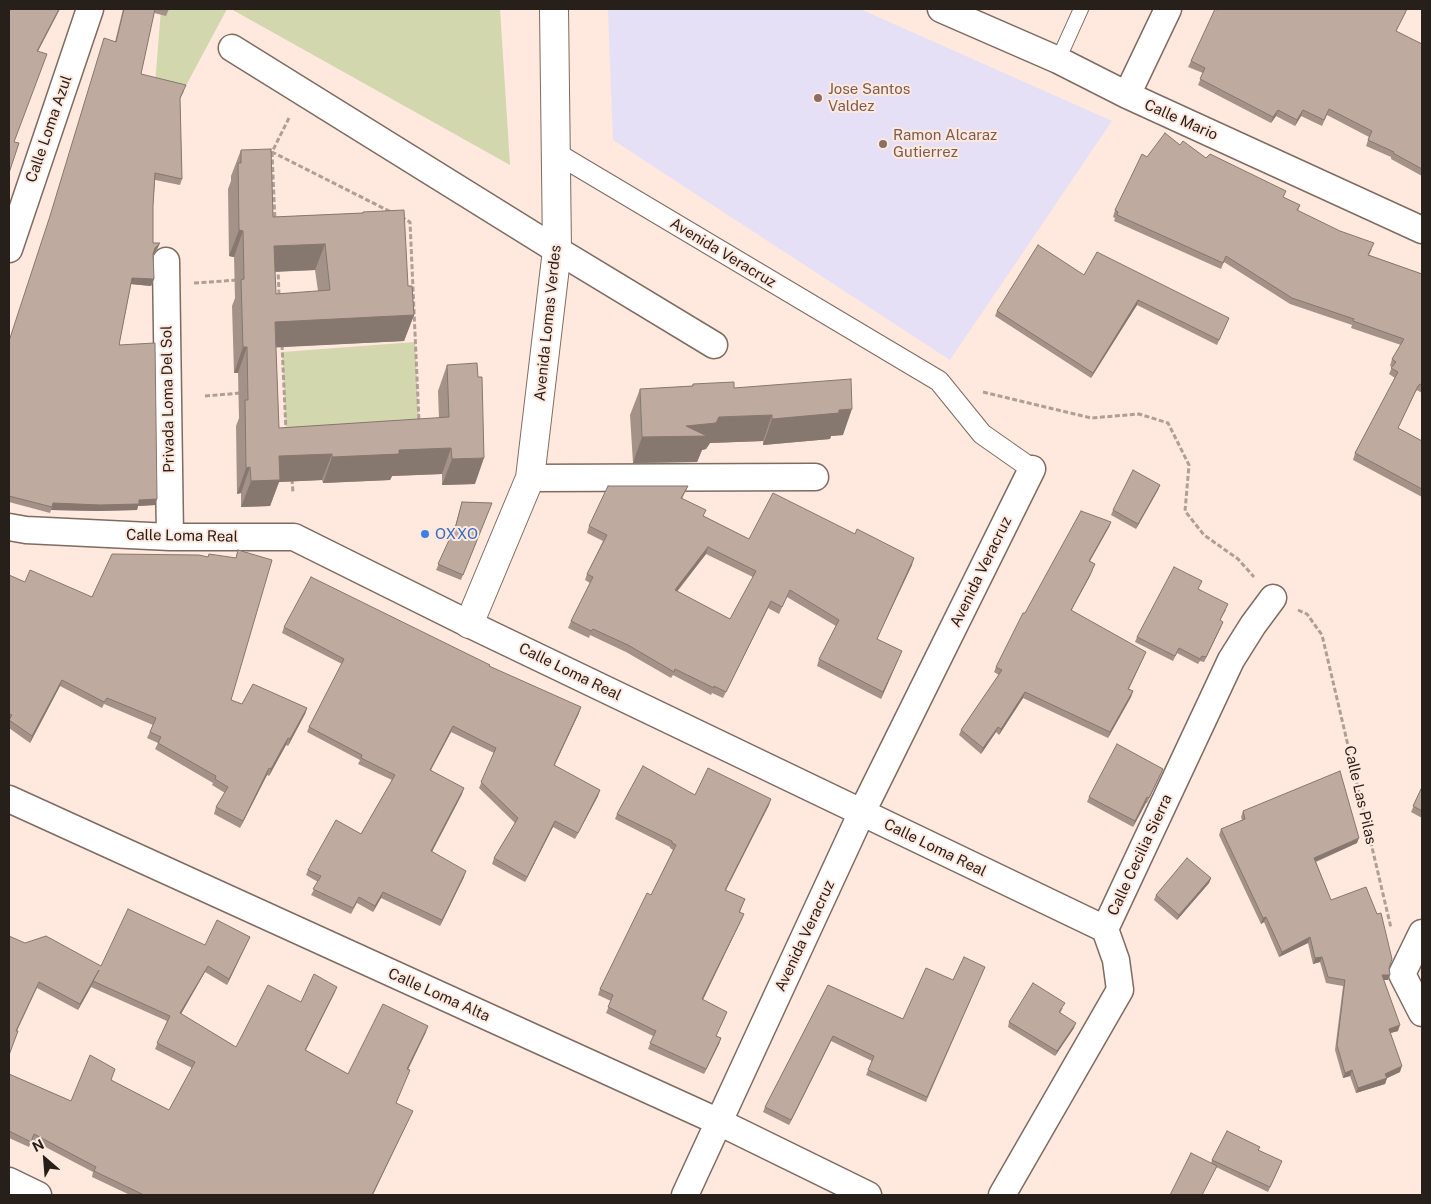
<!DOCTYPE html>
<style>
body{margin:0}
#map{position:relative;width:1431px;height:1204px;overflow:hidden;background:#ffe8dd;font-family:"Public Sans",sans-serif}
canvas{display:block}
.frame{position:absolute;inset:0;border:10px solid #271f1a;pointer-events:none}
.north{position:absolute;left:20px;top:1134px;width:50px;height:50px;-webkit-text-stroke:4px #ffe8dd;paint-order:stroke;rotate:333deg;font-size:14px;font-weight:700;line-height:20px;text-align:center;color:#271f1a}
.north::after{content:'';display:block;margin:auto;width:18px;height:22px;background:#271f1a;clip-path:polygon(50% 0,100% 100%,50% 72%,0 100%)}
</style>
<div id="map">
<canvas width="1431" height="1204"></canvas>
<div class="frame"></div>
<div class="north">N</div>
</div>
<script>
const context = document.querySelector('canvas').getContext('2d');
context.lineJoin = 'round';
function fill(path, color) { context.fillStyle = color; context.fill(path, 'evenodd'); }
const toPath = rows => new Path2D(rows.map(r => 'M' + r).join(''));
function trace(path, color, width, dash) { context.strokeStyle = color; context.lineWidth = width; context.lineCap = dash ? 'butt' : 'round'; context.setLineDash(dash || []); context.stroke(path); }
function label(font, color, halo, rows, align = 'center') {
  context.font = font + ' "Public Sans",sans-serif'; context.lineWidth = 4; context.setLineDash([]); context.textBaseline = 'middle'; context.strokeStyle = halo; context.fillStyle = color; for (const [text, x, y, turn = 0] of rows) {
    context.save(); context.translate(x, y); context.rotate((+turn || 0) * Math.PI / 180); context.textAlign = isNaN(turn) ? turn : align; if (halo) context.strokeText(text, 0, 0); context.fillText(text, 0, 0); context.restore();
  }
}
const education = toPath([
 [608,9,860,9,1112,121,950,360,613,140]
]);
const green = toPath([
 [161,9,227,9,174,108,154,97],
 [231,9,500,9,510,165],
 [415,342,419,423,286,429,282,352]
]);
const path = toPath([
 [289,118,272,152,391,212],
 [272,152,275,221],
 [401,217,410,222,419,422],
 [278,267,279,296],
 [194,283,238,280],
 [282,345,286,431],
 [983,392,1091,418,1139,414,1168,423,1189,465,1185,511,1204,535,1238,559,1254,577],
 [205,396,241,393],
 [292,479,293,493],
 [1298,610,1307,614,1322,635,1391,928]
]);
const service = toPath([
 [1058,60,1081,9]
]);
const pedestrian = toPath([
 [556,153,939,381,982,434,1032,469]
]);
const minor = toPath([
 [941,9,1058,60,1127,95,1422,230],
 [232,48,557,250,714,345],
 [1127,95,1168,9],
 [9,249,90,9],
 [166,261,170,537],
 [530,478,815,477],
 [9,527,26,530,170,537,294,537,469,624,1105,929],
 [9,799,719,1122,868,1195],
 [1422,933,1402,974,1422,1013],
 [9,1181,38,1195],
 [685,1195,862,812,1032,469],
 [1002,1195,1120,990,1116,960,1105,929,1231,660,1253,625,1273,598]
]);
const tertiary = toPath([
 [469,624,530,478,557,250,554,9]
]);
const wall = toPath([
 [123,9,169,9,166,16,154,13,141,74,184,91,180,99,182,179,180,185,155,180,153,206,153,243,160,243,157,249,154,253,154,279,151,286,131,284,119,345,155,505,138,506,137,510,98,511,51,510,50,513,9,502,9,341,115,42],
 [1217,10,1406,12,1396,31,1422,44,1422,176,1391,159,1391,157,1366,146,1369,137,1327,115,1322,126,1301,116,1295,126,1276,116,1271,123,1198,85,1203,73,1188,67,1191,61],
 [1180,145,1283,198,1300,205,1298,211,1372,249,1369,255,1422,274,1422,273,1422,393,1417,390,1415,393,1398,428,1422,441,1422,497,1353,460,1355,453,1395,378,1389,374,1392,367,1390,366,1392,359,1401,345,1351,328,1352,325,1290,304,1224,262,1221,269,1114,221,1115,218,1113,217,1115,210,1147,157],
 [241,150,273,217,362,213,363,212,408,286,414,315,404,341,276,347,279,428,439,418,438,391,447,365,475,484,442,485,442,474,392,476,390,480,323,483,322,480,279,482,270,506,241,507,241,493,237,494,236,426,239,418,238,373,234,373,232,306,235,298,234,257,229,256,228,189,231,181,231,176],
 [315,270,318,291,276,294,275,272],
 [1084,275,1229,318,1217,345,1137,305,1091,378,995,316,997,311],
 [693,384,734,388,843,435,831,436,830,439,763,445,763,441,710,443,706,449,702,450,697,462,633,463,630,415,640,389,692,386],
 [1160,485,1158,490,1136,529,1111,515,1113,510],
 [688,486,682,499,704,516,749,539,912,565,877,639,902,651,881,699,817,666,819,659,836,626,787,597,779,614,768,608,723,698,712,693,711,695,673,675,671,678,626,652,590,635,589,638,568,628,571,621,590,583,585,580,587,574,603,541,587,533,589,526],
 [706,554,753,577,730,619,677,592],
 [462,502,492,503,461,580,436,570,455,527],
 [1111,522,1109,527,1090,561,1095,564,1090,576,1071,610,1144,657,1129,689,1133,691,1131,697,1108,738,1023,698,999,735,996,732,981,754,959,735,961,730,999,675,994,672,996,667,1025,613],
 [238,550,231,700,242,704,307,708,305,714,288,746,286,745,269,776,267,775,240,828,214,814,216,807,225,793,212,785,213,783,155,749,158,743,147,738,153,725,104,704,102,708,60,686,30,743,9,728,9,575,25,582,92,597,208,557,236,558],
 [1199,589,1226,610,1220,620,1221,627,1204,662,1200,661,1198,664,1177,653,1173,661,1135,642,1137,637],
 [284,627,489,666,579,713,554,765,598,796,575,839,553,827,525,882,492,864,494,858,515,823,479,788,494,753,451,732,431,770,462,794,432,852,464,877,440,926,381,898,373,912,357,903,351,914,311,895,318,882,306,875,308,870,361,834,392,780,358,764,360,760,307,732,309,727,342,664,282,633],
 [1161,774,1147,803,1146,803,1133,827,1087,802,1089,797],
 [1422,787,1422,818,1411,812],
 [695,795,769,805,725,890,745,899,740,912,744,914,703,1000,725,1017,716,1036,721,1038,719,1044,704,1074,648,1049,653,1036,606,1013,611,1001,598,995,600,989,651,895,673,850,670,848,670,847,615,819,617,814],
 [1243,811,1357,843,1316,862,1331,900,1389,968,1390,975,1388,980,1384,980,1398,1031,1390,1033,1400,1072,1387,1078,1385,1084,1356,1093,1350,1076,1343,1078,1335,1050,1343,986,1326,983,1320,962,1313,964,1308,943,1279,957,1264,922,1261,924,1219,835,1221,829,1242,820,1241,817],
 [1211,878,1209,883,1177,920,1154,900,1156,895],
 [250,937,227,985,205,972,181,1014,236,1047,301,1002,335,992,306,1050,348,1074,426,1032,408,1070,396,1103,410,1117,373,1195,130,1195,92,1177,93,1172,32,1140,29,1147,9,1138,9,1074,71,1101,111,1080,169,1110,192,1068,155,1049,167,1021,91,987,93,983,78,1010,37,988,17,1031,9,1056,25,943,101,966],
 [985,967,926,1102,866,1075,872,1061,831,1041,789,1125,763,1112,765,1107,828,985,903,1019,953,980],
 [1063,1008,1060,1013,1074,1028,1055,1056,1008,1027,1009,1022],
 [1259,1150,1280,1166,1268,1192,1216,1167,1215,1171,1211,1163,1212,1160]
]);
const shadedWall = toPath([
 [59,9,60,9,35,57,37,51],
 [1278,110,1276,116,1271,123,1273,117],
 [1303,110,1301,116,1295,126,1297,120],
 [239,230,243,231,234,257,229,256],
 [160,243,157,249,153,254,155,248],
 [325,244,315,270,264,272,274,246],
 [132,278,154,279,151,286,130,284],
 [1138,300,1137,305,1091,378,1093,373],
 [414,315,404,341,266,348,275,322],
 [243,347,247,347,238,373,234,373],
 [852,409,843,435,831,436,830,439,763,445,772,419,839,410],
 [772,415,763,441,710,443,706,449,702,450,697,462,633,463,642,437,719,417],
 [451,448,442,474,392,476,390,480,323,483,332,457,399,450],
 [332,454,322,480,279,482,270,506,241,507,251,481,279,456],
 [484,458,475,484,442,485,452,459],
 [250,467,241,493,237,494,246,468],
 [1160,485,1158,490,1136,529,1138,524],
 [157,499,155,505,138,506,137,510,98,511,51,510,53,503],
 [1111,522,1109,527,1087,566,1089,561],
 [708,547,706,554,672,597,675,590],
 [914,558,912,565,874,645,877,639],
 [1092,571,1090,576,1069,615,1071,610],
 [771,601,768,608,723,698,726,692],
 [1223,622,1221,627,1204,662,1206,657],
 [902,651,899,658,881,699,883,692],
 [62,680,60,686,30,743,32,736],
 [1133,691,1131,697,1108,738,1110,732],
 [1025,692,1023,698,999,735,1001,729],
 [581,707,579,713,552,771,554,765],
 [307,708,305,714,288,746,290,739],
 [453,726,451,732,428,775,430,770],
 [998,727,996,732,981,754,983,748],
 [288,738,286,745,269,776,271,769],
 [269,768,267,775,240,828,243,821],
 [464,788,462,794,429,857,431,851],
 [600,790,598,796,575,839,578,833],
 [1147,797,1146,803,1133,827,1135,821],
 [771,799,769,805,723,896,725,890],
 [555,821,553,827,525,882,527,877],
 [1359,838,1357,843,1312,863,1314,858],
 [466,871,464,877,440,926,442,920],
 [1211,878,1209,883,1177,920,1179,915],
 [383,892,381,898,373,912,375,906],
 [744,914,742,919,700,1005,702,999],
 [1266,917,1264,922,1261,924,1263,918],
 [250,937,247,943,227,985,229,979],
 [1310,937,1308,943,1279,957,1282,952],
 [1322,957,1320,962,1313,964,1315,958],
 [208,966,205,972,178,1019,180,1013],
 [99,970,97,976,78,1010,80,1004],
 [1382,975,1390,975,1388,980,1380,980],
 [337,987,335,992,303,1055,305,1050],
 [1076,1023,1074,1028,1055,1056,1057,1051],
 [1400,1025,1398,1031,1387,1034,1389,1029],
 [428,1026,426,1032,405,1075,407,1069],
 [833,1036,831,1041,789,1125,791,1120],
 [721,1038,719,1044,704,1074,706,1069],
 [1402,1066,1400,1072,1383,1080,1385,1074],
 [1352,1070,1350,1076,1343,1078,1345,1073],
 [1387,1078,1385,1084,1356,1093,1358,1088]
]);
const building = toPath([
 [9,9,59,9,37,51,47,54,14,142,19,143,9,173,9,9],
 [124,9,155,9,141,74,186,85,180,98,182,179,155,173,153,206,153,243,160,243,155,248,153,254,154,279,132,278,119,345,155,343,157,499,139,500,139,504,100,505,53,503,52,507,9,496,9,341,50,216,104,38,116,42,124,9],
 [1215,9,1217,10,1218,9,1407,9,1396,31,1422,44,1422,169,1393,153,1394,152,1368,140,1372,131,1329,109,1324,120,1303,110,1297,120,1278,110,1273,117,1200,79,1205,68,1191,61,1215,9],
 [1165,133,1180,145,1183,141,1206,158,1210,154,1286,191,1283,197,1300,205,1297,210,1340,231,1374,243,1368,255,1422,274,1422,273,1422,385,1420,384,1418,386,1398,428,1422,441,1422,489,1355,453,1398,372,1391,368,1396,362,1392,359,1404,339,1353,321,1354,319,1292,298,1226,256,1223,263,1117,215,1118,212,1115,210,1142,154,1147,157,1165,133],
 [271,149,273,217,363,213,363,212,404,210,408,286,412,286,414,315,275,322,279,428,449,417,447,365,477,363,478,377,482,377,484,458,452,459,451,448,399,450,399,454,332,457,332,454,279,456,280,480,251,481,250,467,246,468,245,400,248,400,247,347,243,347,241,280,244,279,243,231,239,230,238,163,241,163,241,150,271,149],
 [325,244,330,290,276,294,274,246,325,244],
 [1038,245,1084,275,1097,252,1229,318,1219,340,1138,300,1093,373,997,311,1038,245],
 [851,379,852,409,839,410,839,413,772,419,772,415,719,417,716,423,686,426,707,436,642,437,640,389,693,386,693,384,734,382,734,388,851,379],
 [1133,470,1160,485,1138,524,1113,510,1133,470],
 [608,486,688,486,681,498,706,510,703,516,749,539,773,493,855,534,857,529,914,558,877,639,902,651,883,692,819,659,839,620,790,590,782,607,771,601,726,692,714,686,714,688,675,669,674,672,628,645,593,629,591,631,571,621,593,577,587,574,607,535,589,526,608,486],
 [708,547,756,571,730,619,675,590,708,547],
 [462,502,492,503,463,575,438,564,456,525,462,502],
 [1081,511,1111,522,1089,561,1095,564,1092,570,1092,571,1071,610,1146,652,1128,689,1133,691,1110,732,1025,692,1001,729,998,727,983,748,961,730,1002,670,996,667,1023,613,1025,613,1081,511],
 [238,550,272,560,231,700,242,704,253,684,307,708,290,739,288,738,271,769,269,768,243,821,216,807,228,787,215,779,216,776,158,743,161,737,150,732,156,718,107,698,104,702,62,680,32,736,9,720,12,715,9,714,9,575,25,582,30,570,92,597,112,554,199,555,208,557,209,554,236,558,238,550],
 [1174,567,1202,581,1198,589,1228,604,1220,620,1223,622,1206,657,1202,656,1200,659,1179,648,1175,656,1137,637,1174,567],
 [311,577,490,665,489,666,581,707,554,765,600,790,578,833,555,821,527,877,494,858,518,818,481,782,496,748,453,726,430,770,464,788,431,851,466,871,442,920,383,892,375,906,359,897,353,908,313,889,321,876,308,870,336,820,361,834,395,775,361,758,362,755,309,727,344,659,284,627,311,577],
 [1117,744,1163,769,1149,798,1147,797,1135,821,1089,797,1117,744],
 [643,766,695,795,708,768,771,799,725,890,745,899,739,912,744,914,702,999,727,1012,716,1036,721,1038,706,1069,650,1043,656,1031,608,1007,613,995,600,989,647,893,651,895,676,845,672,843,672,841,617,814,643,766],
 [1340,771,1359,838,1314,858,1331,900,1366,887,1377,914,1381,913,1392,959,1389,968,1390,975,1382,975,1400,1025,1389,1029,1402,1066,1385,1074,1387,1078,1358,1088,1352,1070,1345,1073,1337,1045,1345,980,1328,977,1322,957,1315,958,1310,937,1282,952,1266,917,1263,918,1221,829,1245,819,1243,811,1340,771],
 [1422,787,1422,811,1413,806,1422,787],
 [1187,858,1211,878,1179,915,1156,895,1187,858],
 [128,909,205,945,217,920,250,937,229,979,208,966,180,1013,236,1047,268,985,301,1002,314,974,337,987,305,1050,348,1074,383,1004,428,1026,407,1069,410,1070,396,1103,413,1111,372,1195,144,1195,94,1171,96,1167,34,1134,31,1142,9,1131,9,1074,71,1101,90,1055,115,1069,111,1080,169,1110,195,1062,157,1043,170,1016,93,981,99,970,80,1004,39,982,16,1031,18,1031,9,1055,9,936,25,943,46,936,101,966,128,909],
 [964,957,985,967,927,1097,868,1070,874,1056,833,1036,791,1120,765,1107,828,985,903,1019,926,968,953,980,964,957],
 [1033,983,1065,1003,1059,1012,1076,1023,1057,1051,1009,1022,1033,983],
 [1227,1131,1260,1147,1258,1150,1282,1161,1270,1187,1212,1160,1227,1131],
 [1191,1153,1217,1166,1202,1195,1170,1195,1191,1153]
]);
const markers = [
 [818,98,5,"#8d6e63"],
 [883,144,5,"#8d6e63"],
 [425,534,5,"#3f7fe0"]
];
const educationNames = [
 ["Jose Santos",828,89],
 ["Valdez",828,106],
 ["Ramon Alcaraz",893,135],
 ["Gutierrez",893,152]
];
const streetNames = [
 ["Calle Mario",1181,120,24],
 ["Calle Loma Azul",49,129,-71],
 ["Avenida Veracruz",723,253,31],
 ["Avenida Lomas Verdes",548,323,-84],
 ["Privada Loma Del Sol",168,399,-91],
 ["Calle Loma Real",182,536,1],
 ["Avenida Veracruz",981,572,-64],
 ["Calle Loma Real",570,672,26],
 ["Calle Las Pilas",1360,795,77],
 ["Calle Loma Real",935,848,26],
 ["Calle Cecilia Sierra",1140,855,-65],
 ["Avenida Veracruz",805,936,-65],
 ["Calle Loma Alta",439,995,24]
];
const shopNames = [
 ["OXXO",435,534]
];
fill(education, '#e5e0f6');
fill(green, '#d3d7ae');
trace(service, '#7e6b61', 16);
trace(pedestrian, '#7e6b61', 22);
trace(minor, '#7e6b61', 29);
trace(tertiary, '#7e6b61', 30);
trace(path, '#b19f96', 3, [5, 2.5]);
trace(service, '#fff', 14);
trace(pedestrian, '#fff', 20);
trace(minor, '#fff', 26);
trace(tertiary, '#fff', 28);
fill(wall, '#a49289');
fill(shadedWall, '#86776f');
fill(building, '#bfaa9f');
trace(building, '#86776f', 1);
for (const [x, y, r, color] of markers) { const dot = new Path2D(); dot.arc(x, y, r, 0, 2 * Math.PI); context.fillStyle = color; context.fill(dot); trace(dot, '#ffe8dd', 2); }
label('15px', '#785e54', '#ffe8dd', educationNames, 'left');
label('15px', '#271f1a', '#ffe8dd', streetNames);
label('15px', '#366cbe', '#ffe8dd', shopNames, 'left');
</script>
